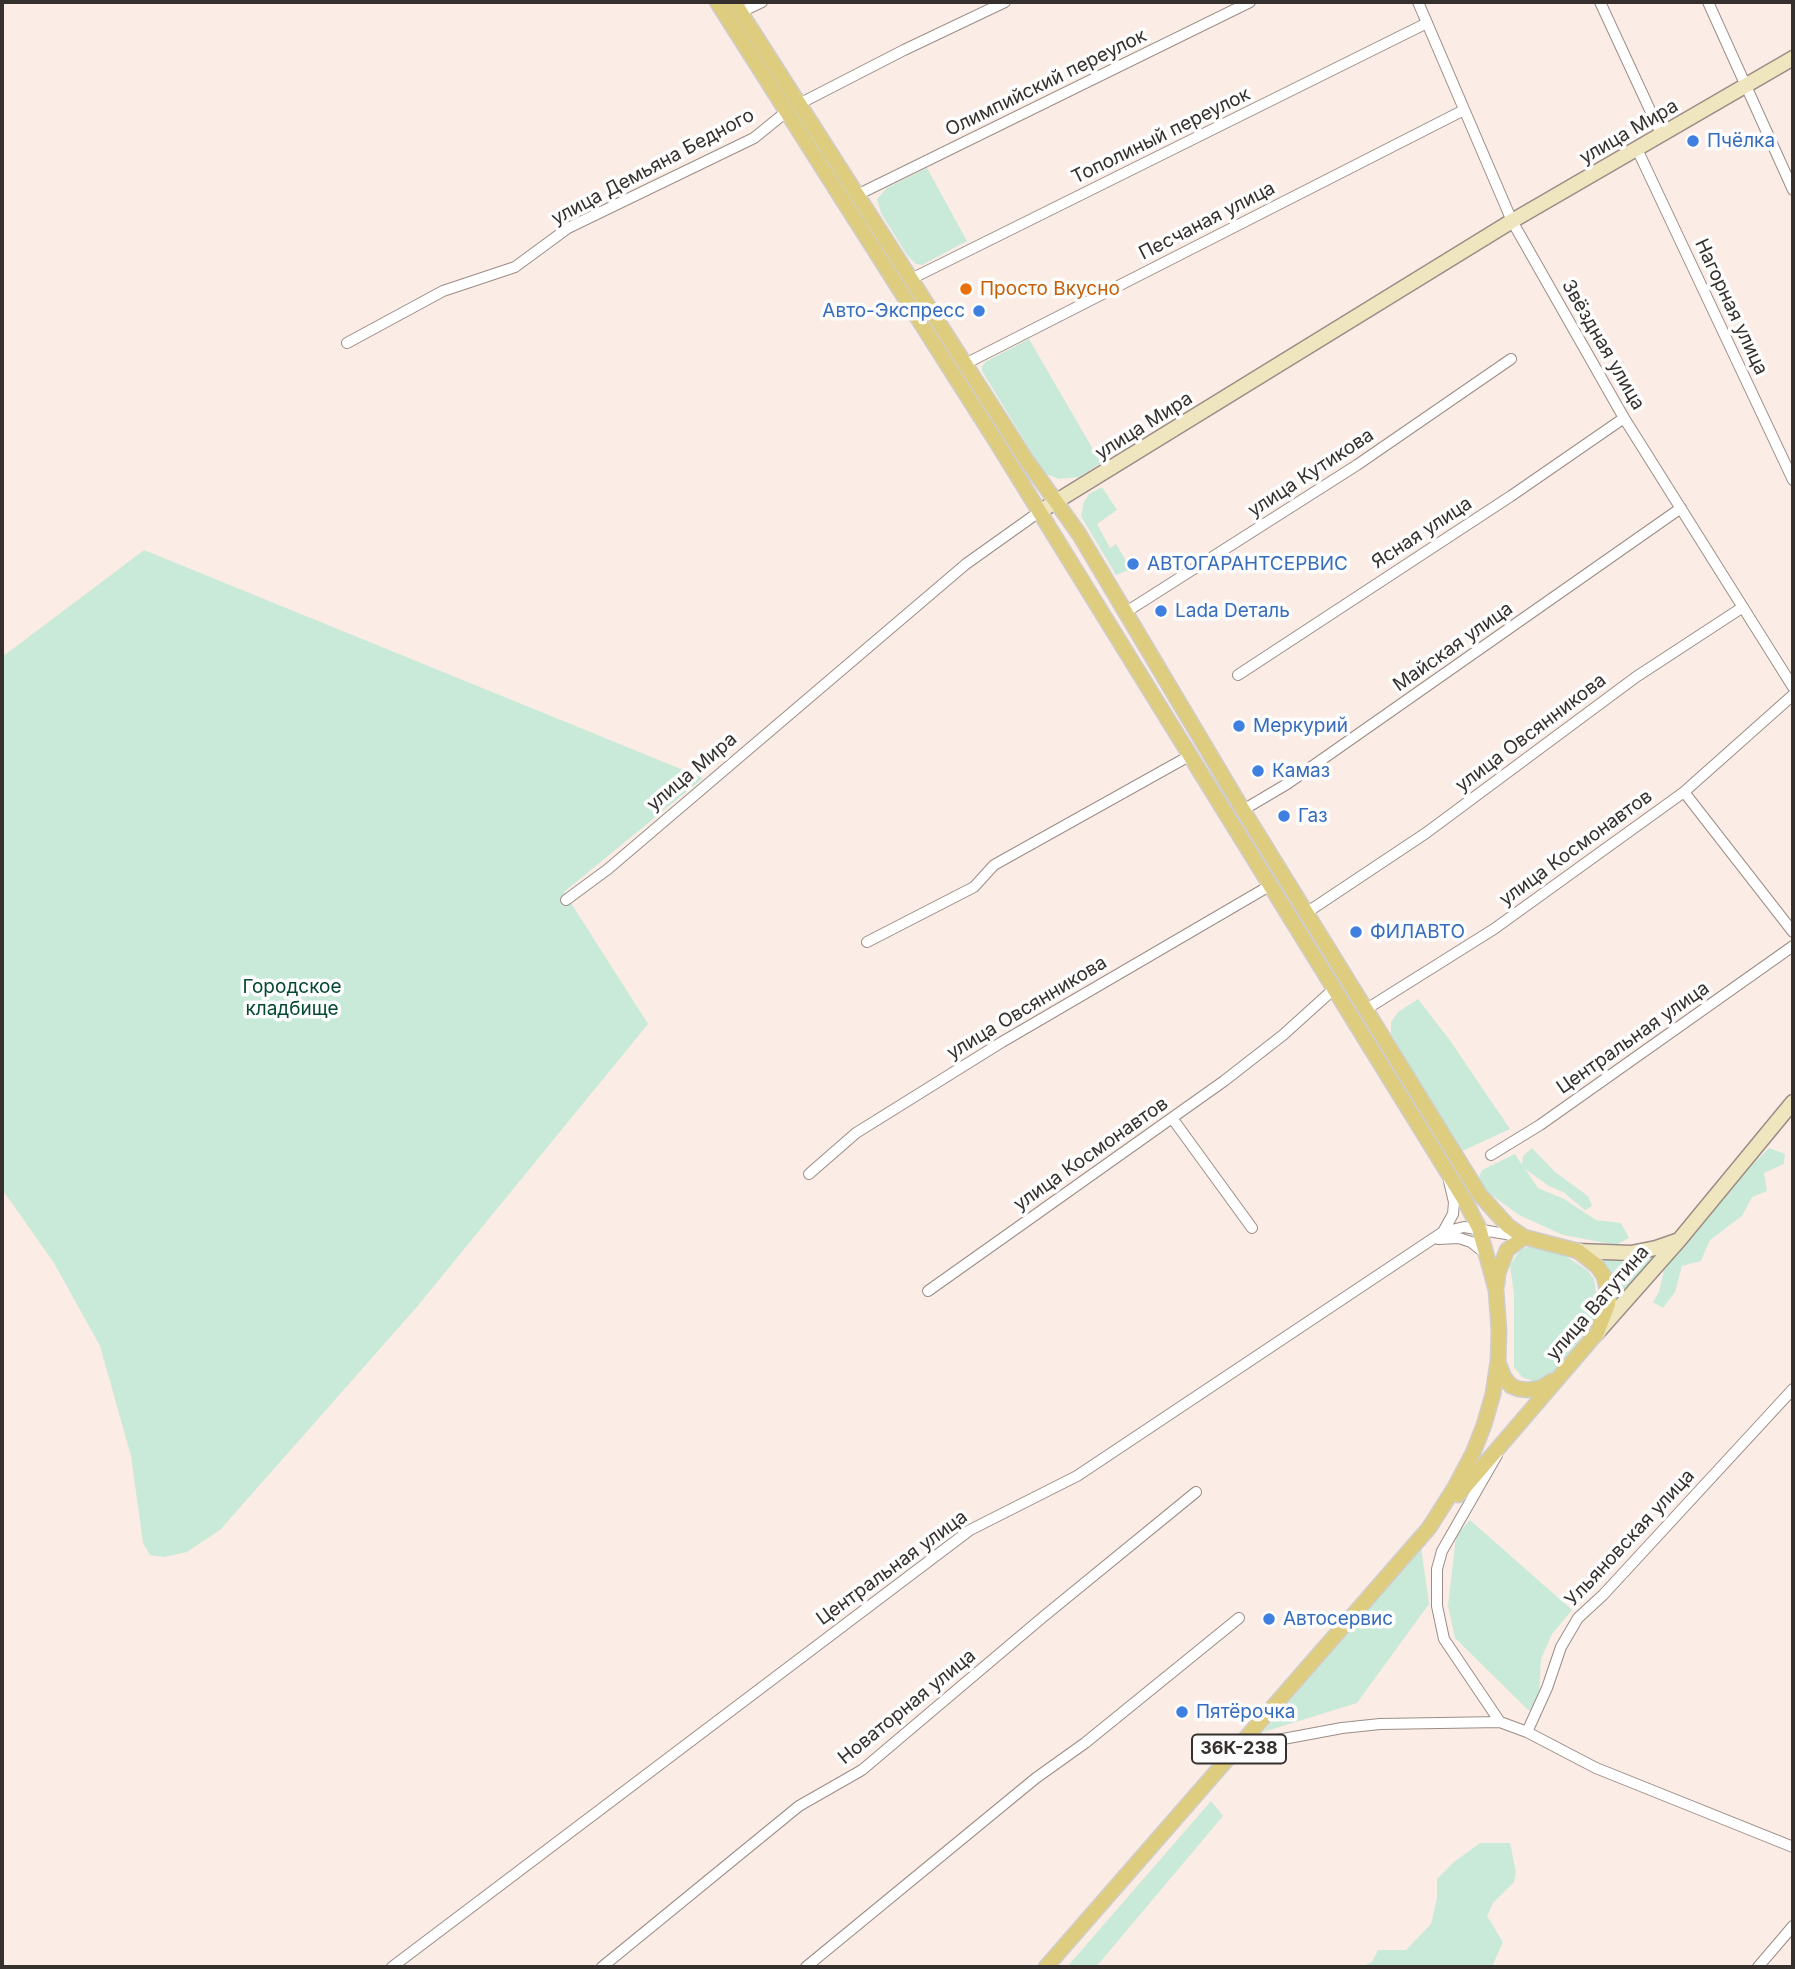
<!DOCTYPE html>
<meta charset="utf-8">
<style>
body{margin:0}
#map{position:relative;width:1795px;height:1969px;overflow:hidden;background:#fbece5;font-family:Inter,sans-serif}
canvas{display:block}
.frame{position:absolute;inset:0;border:4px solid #35302d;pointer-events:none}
</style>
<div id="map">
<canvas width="1795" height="1969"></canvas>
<div class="frame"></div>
</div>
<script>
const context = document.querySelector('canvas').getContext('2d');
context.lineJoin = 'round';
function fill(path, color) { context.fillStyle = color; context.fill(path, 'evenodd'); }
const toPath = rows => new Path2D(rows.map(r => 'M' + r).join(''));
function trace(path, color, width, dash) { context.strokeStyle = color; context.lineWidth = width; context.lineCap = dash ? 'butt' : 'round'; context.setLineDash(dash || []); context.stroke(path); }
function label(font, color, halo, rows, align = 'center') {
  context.font = font + ' Inter,sans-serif'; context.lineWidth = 7; context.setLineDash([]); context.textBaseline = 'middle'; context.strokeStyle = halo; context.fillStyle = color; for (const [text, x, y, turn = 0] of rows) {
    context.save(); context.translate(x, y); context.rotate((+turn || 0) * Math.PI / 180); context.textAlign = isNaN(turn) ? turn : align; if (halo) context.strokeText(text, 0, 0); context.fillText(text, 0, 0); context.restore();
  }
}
const green = toPath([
 [927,168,967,241,922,265,916,264,907,255,881,213,877,199,887,188],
 [1029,339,1101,463,1079,477,1059,479,1044,473,982,371,982,366,987,361],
 [1102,487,1117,510,1097,524,1110,548,1116,544,1131,569,1116,575,1081,516,1084,502,1089,494],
 [144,550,703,778,564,892,648,1024,416,1308,220,1530,187,1552,164,1557,150,1555,143,1543,131,1456,100,1346,54,1263,2,1189,2,657],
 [1418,999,1449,1039,1510,1129,1460,1152,1391,1034,1391,1022,1398,1012],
 [1532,1148,1555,1172,1588,1196,1592,1206,1585,1210,1563,1192,1549,1186,1525,1169,1538,1188,1564,1199,1596,1220,1621,1223,1629,1238,1616,1245,1563,1235,1519,1215,1486,1191,1478,1180,1482,1170,1515,1154,1522,1165,1523,1156],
 [1769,1148,1785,1154,1784,1164,1764,1173,1767,1191,1752,1197,1742,1216,1710,1240,1701,1261,1682,1266,1675,1292,1663,1308,1653,1302,1659,1292,1664,1270,1754,1163],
 [1532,1246,1564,1255,1587,1270,1594,1279,1598,1304,1596,1315,1588,1329,1554,1372,1540,1382,1535,1382,1522,1377,1514,1367,1514,1295,1510,1265,1521,1249],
 [1661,1253,1616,1306,1617,1287,1613,1277,1604,1264,1596,1258],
 [1470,1520,1572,1610,1552,1634,1541,1659,1538,1714,1527,1709,1455,1638,1448,1606,1456,1536],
 [1421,1547,1429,1604,1357,1703,1263,1732],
 [1211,1801,1223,1816,1096,1967,1067,1967],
 [1480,1843,1510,1843,1516,1872,1514,1882,1493,1903,1487,1916,1503,1942,1492,1967,1361,1967,1372,1962,1378,1950,1406,1950,1431,1924,1437,1898,1437,1879,1454,1862]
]);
const street = toPath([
 [1418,2,1512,221,1624,418,1793,687],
 [1600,2,1662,136],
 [1708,2,1793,190],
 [741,12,762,2],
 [799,104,904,50,1005,2],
 [1637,149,1793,480],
 [857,195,1250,2],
 [911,279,1427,23],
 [347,343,443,291,515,267,568,228,754,138,786,112],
 [965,364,1464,110],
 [1126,612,1357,465,1511,359],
 [1238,675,1511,496,1624,418],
 [1684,792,1793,932],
 [1243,810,1287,784,1681,508],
 [566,900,608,869,966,564,1039,512],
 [1306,913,1426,833,1636,677,1743,607],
 [867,942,974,887,994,865,1191,755],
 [1365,1010,1494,929,1684,792,1793,695],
 [1172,1118,1252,1228],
 [1491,1155,1540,1125,1793,946],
 [809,1174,856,1133,1002,1042,1271,885],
 [1443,1232,1453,1214,1454,1202,1449,1181],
 [1438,1239,1459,1238,1471,1242,1485,1253],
 [928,1291,1224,1081,1283,1035,1335,988],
 [1497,1455,1442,1551,1437,1569,1437,1606,1444,1639,1500,1722],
 [1527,1732,1547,1688,1561,1647,1578,1618,1603,1595,1793,1389],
 [1240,1747,1342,1728,1380,1724,1500,1722,1527,1732,1596,1768,1793,1847],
 [392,1967,970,1530,1077,1476,1443,1232,1464,1227,1518,1236],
 [602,1967,799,1806,862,1770,1043,1617,1196,1492],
 [806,1967,1036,1778,1085,1743,1239,1618],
 [1758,1967,1793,1926]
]);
const secondary = toPath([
 [1039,512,1512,221,1793,58],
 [1578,1251,1631,1253,1656,1248,1679,1240],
 [1597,1333,1680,1239,1793,1102]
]);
const primary = toPath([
 [717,2,997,443,1464,1199,1479,1228,1496,1290,1499,1331,1498,1361,1493,1394,1484,1425,1473,1453,1455,1487,1429,1528,1046,1967],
 [734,2,1027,461,1079,534,1243,810,1480,1195,1508,1226,1524,1237,1578,1251,1597,1266,1604,1276,1608,1294,1608,1304,1597,1333,1458,1495],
 [1497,1284,1498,1273,1507,1250,1524,1237],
 [1498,1362,1504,1377,1511,1386,1519,1389,1529,1390,1541,1388,1552,1381]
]);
const markers = [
 [1693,141,7,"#3f7fe0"],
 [966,289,7,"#e8710a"],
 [979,311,7,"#3f7fe0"],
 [1133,564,7,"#3f7fe0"],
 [1161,611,7,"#3f7fe0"],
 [1239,726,7,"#3f7fe0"],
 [1258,771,7,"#3f7fe0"],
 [1284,816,7,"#3f7fe0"],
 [1356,932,7,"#3f7fe0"],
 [1269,1619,7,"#3f7fe0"],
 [1182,1712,7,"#3f7fe0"]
];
const shields = [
 [1239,1749,94]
];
const shieldNames = [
 ["36К-238",1239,1749]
];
const streetNames = [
 ["Олимпийский переулок",1046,83,-26],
 ["улица Мира",1629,132,-30],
 ["Тополиный переулок",1161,136,-26],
 ["улица Демьяна Бедного",653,167,-28],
 ["Песчаная улица",1207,221,-27],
 ["Нагорная улица",1731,307,65],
 ["Звёздная улица",1603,345,60],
 ["улица Мира",1144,426,-32],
 ["улица Кутикова",1311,473,-33],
 ["Ясная улица",1422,533,-33],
 ["Майская улица",1453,647,-35],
 ["улица Овсянникова",1531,733,-37],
 ["улица Мира",692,772,-40],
 ["улица Космонавтов",1576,848,-36],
 ["улица Овсянникова",1027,1008,-31],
 ["Центральная улица",1633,1038,-35],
 ["улица Космонавтов",1091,1154,-35],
 ["улица Ватутина",1598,1303,-49],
 ["Ульяновская улица",1630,1538,-47],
 ["Центральная улица",892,1568,-36],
 ["Новаторная улица",907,1707,-39]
];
const shopNames = [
 ["Пчёлка",1707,141],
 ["Авто-Экспресс",965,311,"right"],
 ["АВТОГАРАНТСЕРВИС",1147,564],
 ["Lada Dеталь",1175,611],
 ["Меркурий",1253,726],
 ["Камаз",1272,771],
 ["Газ",1298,816],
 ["ФИЛАВТО",1370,932],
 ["Автосервис",1283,1619],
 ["Пятёрочка",1196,1712]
];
const foodNames = [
 ["Просто Вкусно",980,289]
];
const parkNames = [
 ["Городское",292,987],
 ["кладбище",292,1009]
];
fill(green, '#caead9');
trace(street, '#9b8d87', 12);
trace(secondary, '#9b8d87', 17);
trace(primary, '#cfcdcd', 17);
trace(street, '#fff', 10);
trace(secondary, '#efe6bf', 14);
trace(primary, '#dfcd7f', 14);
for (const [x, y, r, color] of markers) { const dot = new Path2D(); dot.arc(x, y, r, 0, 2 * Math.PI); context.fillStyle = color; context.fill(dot); trace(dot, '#fdfdfd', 2.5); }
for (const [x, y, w] of shields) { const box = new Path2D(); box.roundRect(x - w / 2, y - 14.5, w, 29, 5); context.fillStyle = '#fdfdfd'; context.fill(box); trace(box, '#35302d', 2); }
label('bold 18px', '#35302d', null, shieldNames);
label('19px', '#35302d', '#fdfdfd', streetNames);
label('19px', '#366cbe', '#fdfdfd', shopNames, 'left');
label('19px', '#c56008', '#fdfdfd', foodNames, 'left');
label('19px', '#064831', '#fdfdfd', parkNames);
</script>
